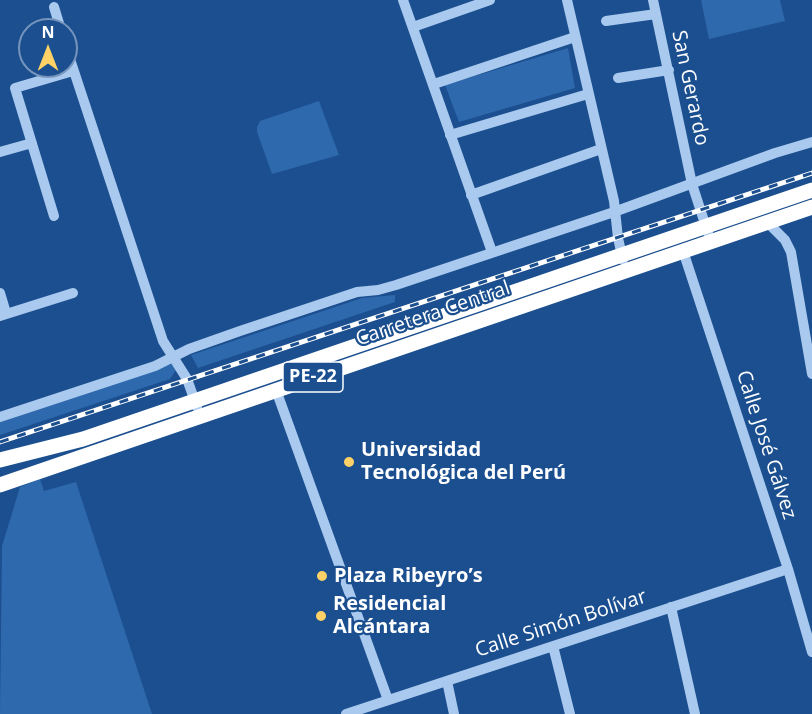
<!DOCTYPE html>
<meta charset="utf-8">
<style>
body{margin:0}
#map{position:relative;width:812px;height:714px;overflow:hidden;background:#1b4f8f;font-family:"Open Sans",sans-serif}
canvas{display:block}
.north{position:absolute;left:18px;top:18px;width:60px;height:60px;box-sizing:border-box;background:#1b4f8f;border:2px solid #7695bc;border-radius:50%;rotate:0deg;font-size:16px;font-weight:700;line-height:24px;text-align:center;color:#fff}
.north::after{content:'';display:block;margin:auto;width:21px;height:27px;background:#ffd166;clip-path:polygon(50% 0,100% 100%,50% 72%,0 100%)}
</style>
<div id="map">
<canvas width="812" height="714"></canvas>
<div class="north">N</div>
</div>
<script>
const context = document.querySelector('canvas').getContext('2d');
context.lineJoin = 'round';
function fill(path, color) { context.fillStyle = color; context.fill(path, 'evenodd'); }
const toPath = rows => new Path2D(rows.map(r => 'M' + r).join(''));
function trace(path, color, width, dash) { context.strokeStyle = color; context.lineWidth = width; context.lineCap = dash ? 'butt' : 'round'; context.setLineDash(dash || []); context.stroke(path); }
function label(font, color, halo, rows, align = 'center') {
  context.font = font + ' "Open Sans",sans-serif'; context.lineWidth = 4.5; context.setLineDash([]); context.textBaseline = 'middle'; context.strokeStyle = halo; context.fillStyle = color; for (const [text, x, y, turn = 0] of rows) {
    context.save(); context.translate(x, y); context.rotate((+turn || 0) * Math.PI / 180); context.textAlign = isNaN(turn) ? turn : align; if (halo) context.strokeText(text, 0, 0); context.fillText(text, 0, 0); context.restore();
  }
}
const green = toPath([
 [701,0,780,0,785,21,709,39],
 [568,48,575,88,459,122,445,85],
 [319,101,339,155,272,174,257,132,257,127,260,121],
 [395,295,395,302,198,368,191,355,362,298],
 [173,362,178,367,170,379,0,435,0,422],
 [40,479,44,491,76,482,152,714,0,714,2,546,20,487]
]);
const minor = toPath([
 [403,0,492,252],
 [567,0,614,201,618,238,623,260],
 [653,0,692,184,708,233],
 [54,7,61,30],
 [606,21,656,14],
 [413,27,490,0],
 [66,47,163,341,187,379,197,407],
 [618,78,669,70],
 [434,84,575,37],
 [450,135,588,94],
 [0,152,32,143],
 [471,195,601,149],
 [54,216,15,88,73,71],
 [767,222,785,240,791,252,812,374],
 [683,251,788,569,812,652],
 [0,293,6,313],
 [0,316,73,293],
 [276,390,388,700],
 [0,417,155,366,189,349,240,331,357,292,378,290,396,285,614,212,775,153,812,142],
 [671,607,695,714],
 [553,646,570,714],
 [447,681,454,714],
 [346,714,788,569]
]);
const highway = toPath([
 [0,460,83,439,812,190],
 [0,485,812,207]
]);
const rail = toPath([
 [0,442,812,173]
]);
const markers = [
 [349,462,6,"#ffd166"],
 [322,576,6,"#ffd166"],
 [321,616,6,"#ffd166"]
];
const shields = [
 [313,377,60]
];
const shieldNames = [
 ["PE-22",313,377]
];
const streetNames = [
 ["San Gerardo",690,88,78],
 ["Carretera Central",433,314,-19],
 ["Calle José Gálvez",766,445,72],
 ["Calle Simón Bolívar",561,624,-18]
];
const poiNames = [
 ["Universidad",361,450],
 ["Tecnológica del Perú",361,473],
 ["Plaza Ribeyro’s",334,576],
 ["Residencial",333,604],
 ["Alcántara",333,627]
];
fill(green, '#2e69ad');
trace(minor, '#a9c9ee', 10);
trace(highway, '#fff', 15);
trace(rail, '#fff', 5);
trace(rail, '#1b4f8f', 3, [9]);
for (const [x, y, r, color] of markers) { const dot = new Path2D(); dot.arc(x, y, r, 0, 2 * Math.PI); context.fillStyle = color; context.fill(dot); trace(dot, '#1b4f8f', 2); }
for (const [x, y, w] of shields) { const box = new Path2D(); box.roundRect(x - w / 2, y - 15, w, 30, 4.5); context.fillStyle = '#1b4f8f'; context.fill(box); trace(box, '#fff', 1.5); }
label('bold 18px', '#fff', null, shieldNames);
label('20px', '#fff', '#1b4f8f', streetNames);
label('bold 20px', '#fff', '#1b4f8f', poiNames, 'left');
</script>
